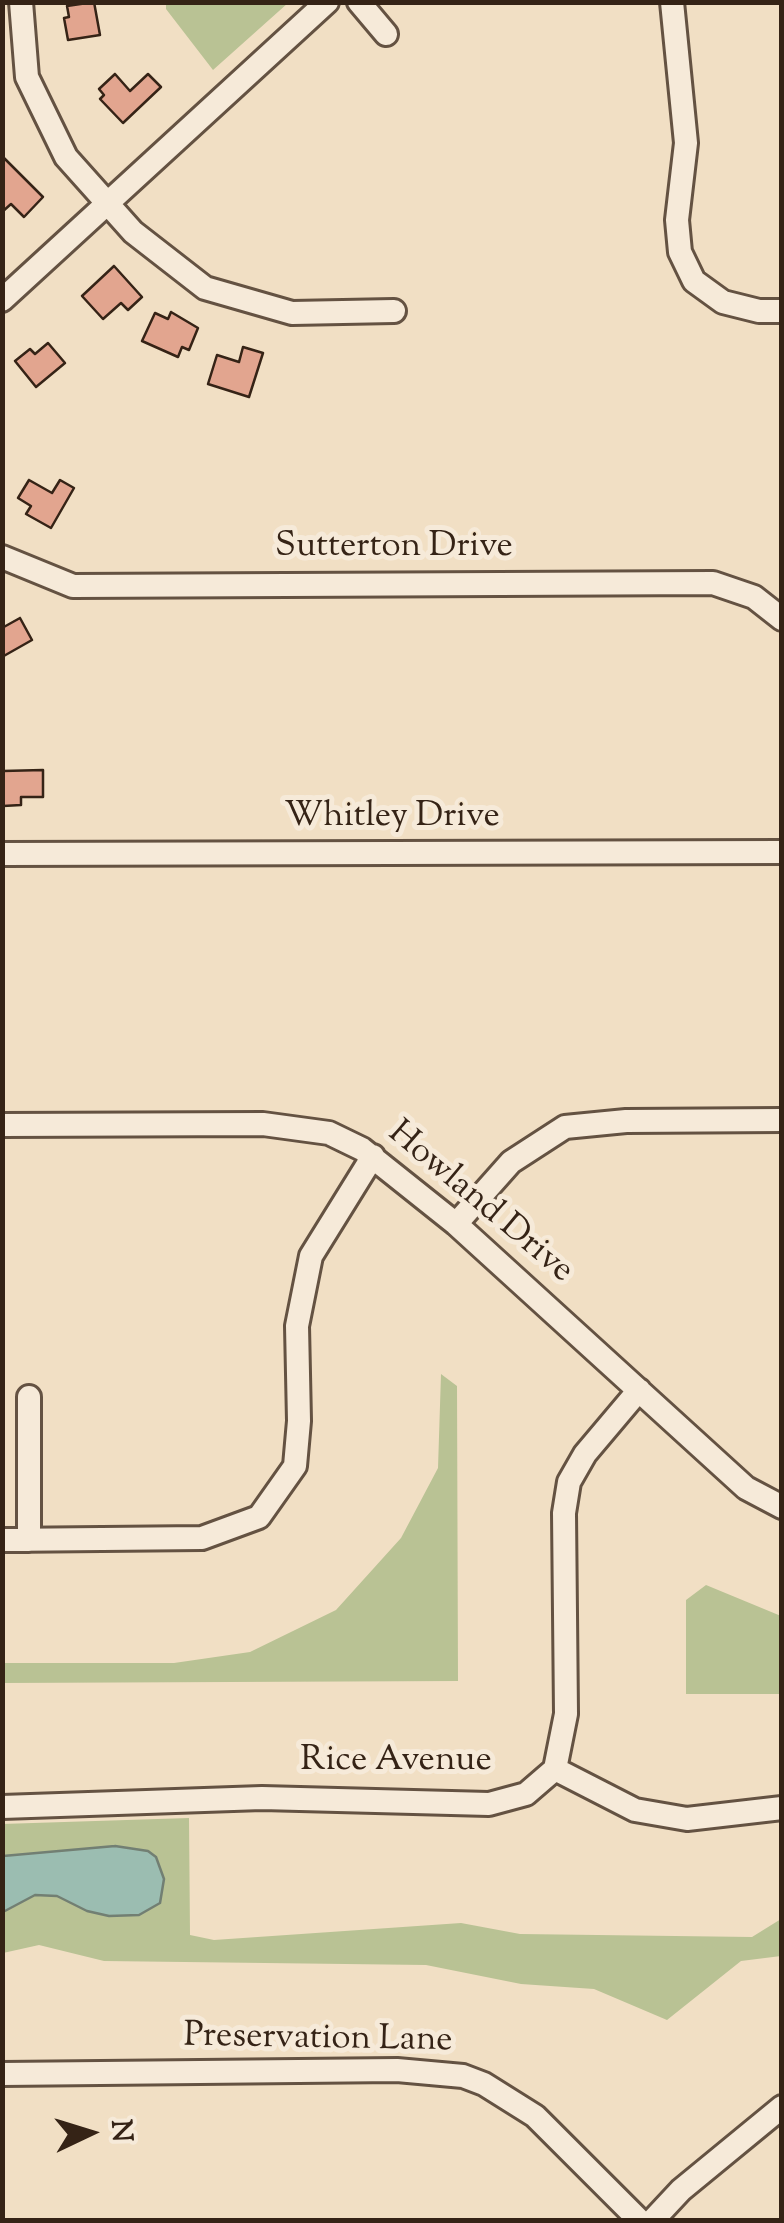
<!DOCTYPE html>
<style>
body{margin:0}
#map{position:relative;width:784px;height:2223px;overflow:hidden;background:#f1dfc4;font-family:"Sorts Mill Goudy",serif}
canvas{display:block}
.frame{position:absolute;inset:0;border:5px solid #352316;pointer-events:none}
.north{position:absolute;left:40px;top:2083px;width:100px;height:100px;-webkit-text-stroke:8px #f6ead9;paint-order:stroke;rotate:86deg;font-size:28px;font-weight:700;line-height:40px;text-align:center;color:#352316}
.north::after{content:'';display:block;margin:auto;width:35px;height:45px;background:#352316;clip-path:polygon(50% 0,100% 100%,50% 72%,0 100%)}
</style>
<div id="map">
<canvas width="784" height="2223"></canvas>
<div class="frame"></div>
<div class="north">N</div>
</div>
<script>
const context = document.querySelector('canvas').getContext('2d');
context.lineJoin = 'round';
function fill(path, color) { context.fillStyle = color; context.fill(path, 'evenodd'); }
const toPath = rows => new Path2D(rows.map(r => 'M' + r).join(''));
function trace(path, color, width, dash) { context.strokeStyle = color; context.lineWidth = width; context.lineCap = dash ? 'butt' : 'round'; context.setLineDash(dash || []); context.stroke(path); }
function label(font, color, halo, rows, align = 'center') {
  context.font = font + ' "Sorts Mill Goudy",serif'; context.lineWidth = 10; context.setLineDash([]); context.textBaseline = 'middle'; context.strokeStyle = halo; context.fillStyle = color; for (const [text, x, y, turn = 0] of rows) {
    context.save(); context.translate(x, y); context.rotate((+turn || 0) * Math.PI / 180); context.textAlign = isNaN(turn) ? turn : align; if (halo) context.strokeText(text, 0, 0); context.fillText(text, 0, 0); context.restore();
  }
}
const green = toPath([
 [166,3,166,2,288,3,213,70,166,9],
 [441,1374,457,1386,458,1681,3,1683,3,1663,174,1663,250,1652,336,1610,401,1538,438,1468],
 [706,1585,781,1616,781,1694,686,1694,686,1600],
 [189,1818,190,1935,214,1940,461,1923,520,1934,752,1937,781,1919,781,1956,741,1961,667,2020,594,1989,521,1984,426,1965,104,1961,39,1945,3,1953,2,1824]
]);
const water = toPath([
 [115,1846,148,1851,156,1857,164,1879,160,1903,139,1915,109,1916,87,1911,57,1896,35,1895,3,1912,3,1856,115,1846]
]);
const building = toPath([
 [94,2,100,35,68,40,64,18,69,17,67,6,94,2],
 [115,74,130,91,148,74,161,87,123,123,100,99,104,95,99,89,115,74],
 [2,156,43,197,24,217,11,204,2,212,2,156],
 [114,266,142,297,128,310,121,303,103,319,82,296,114,266],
 [171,312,198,328,189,350,182,347,178,357,142,341,155,313,168,319,171,312],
 [48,343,65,363,36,387,15,361,30,349,35,354,48,343],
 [243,347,263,353,249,397,208,384,217,355,239,362,243,347],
 [29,480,52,493,60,480,74,488,51,528,26,514,31,506,18,498,29,480],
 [20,618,32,640,2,657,2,628,20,618],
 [43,770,43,797,21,797,21,805,3,806,3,771,43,770]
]);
const minor = toPath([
 [21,2,27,77,66,157,133,232,205,288,292,313,394,311],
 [359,2,386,34],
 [672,2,686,143,677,220,680,252,694,281,723,302,759,311,782,311],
 [2,300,327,2],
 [2,557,73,586,713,583,754,597,782,619],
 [2,854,782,852],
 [2,1125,263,1124,329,1133,362,1149,456,1224,746,1488,782,1507],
 [456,1224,511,1162,565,1127,626,1121,782,1120],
 [29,1397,29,1540],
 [2,1540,202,1538,259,1517,295,1466,299,1421,297,1326,311,1256,373,1156],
 [555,1769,635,1810,687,1819,782,1808],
 [2,1807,262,1798,489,1804,526,1794,555,1769,566,1714,564,1513,569,1482,585,1454,639,1390],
 [2,2074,397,2070,463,2076,484,2084,535,2116,639,2220],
 [653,2220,681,2190,782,2107]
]);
const streetNames = [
 ["Sutterton Drive",394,549],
 ["Whitley Drive",392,819],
 ["Howland Drive",479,1204,40],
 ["Rice Avenue",396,1763],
 ["Preservation Lane",318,2041,1]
];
fill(green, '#b9c294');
fill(water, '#9bbdb1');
trace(water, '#727f73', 2.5);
fill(building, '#e2a58f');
trace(building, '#352316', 2.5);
trace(minor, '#645242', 28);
trace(minor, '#f6ead9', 22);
label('35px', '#352316', '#f6ead9', streetNames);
</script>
